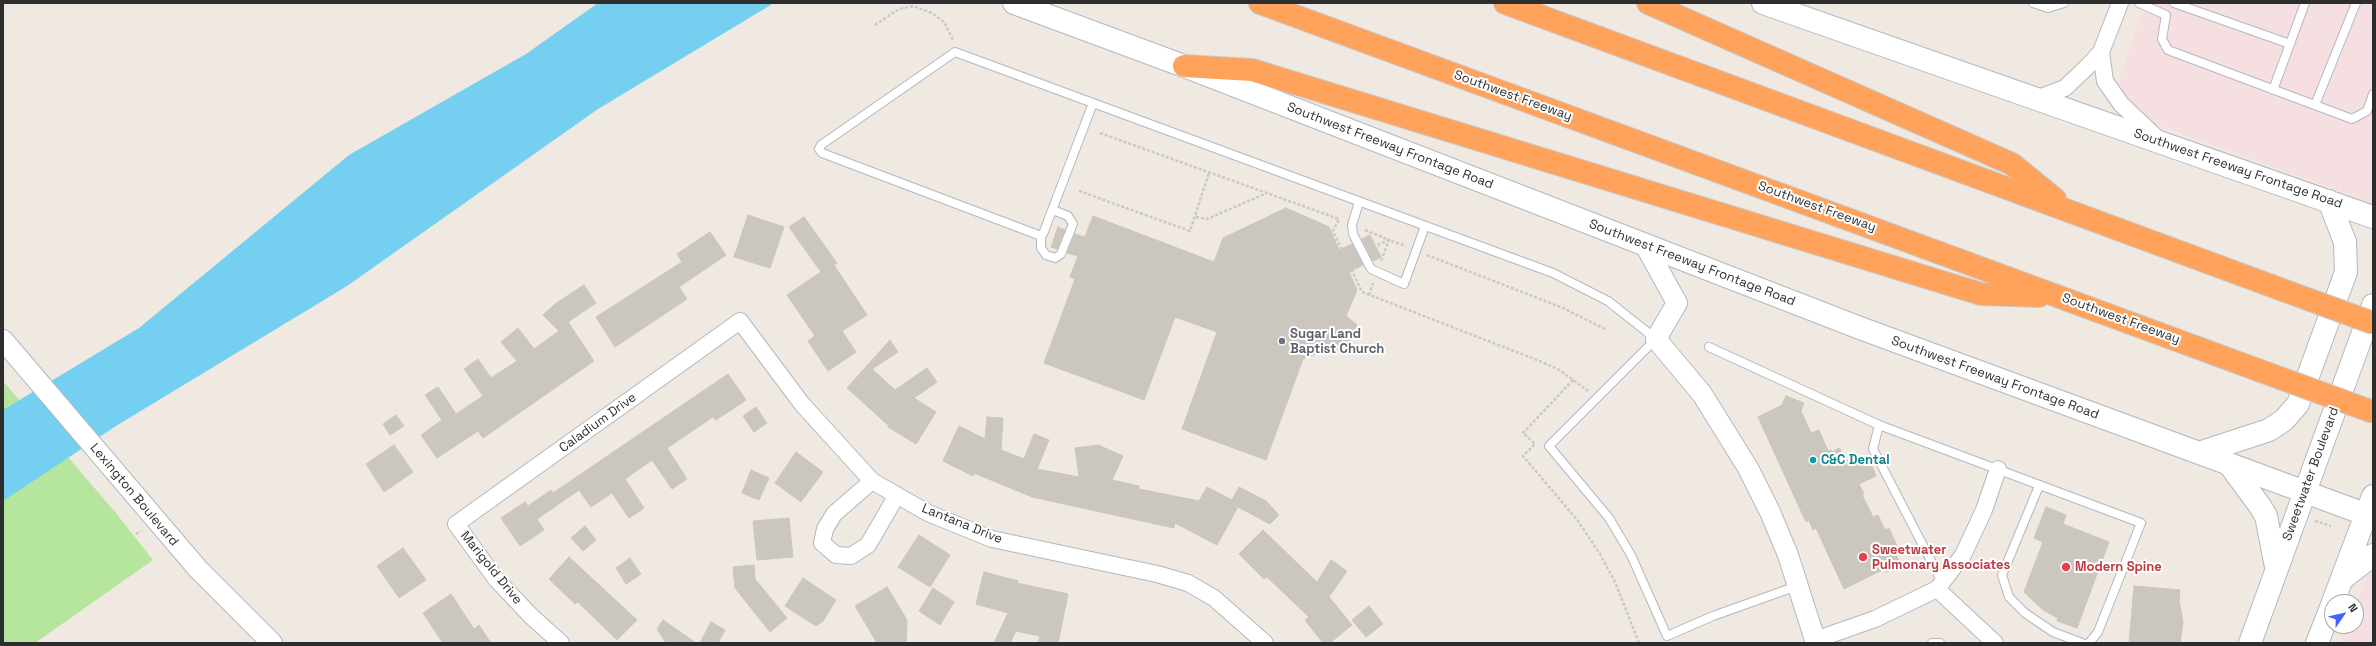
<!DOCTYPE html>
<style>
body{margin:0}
#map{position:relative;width:2376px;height:646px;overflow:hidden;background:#efe9e1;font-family:"Space Grotesk",sans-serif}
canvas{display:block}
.frame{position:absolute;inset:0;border:4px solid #2e2e2e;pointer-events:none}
.north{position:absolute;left:2324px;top:594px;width:40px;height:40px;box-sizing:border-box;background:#fff;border:1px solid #ababab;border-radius:50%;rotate:56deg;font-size:11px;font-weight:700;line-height:16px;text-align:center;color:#2e2e2e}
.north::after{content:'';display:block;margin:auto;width:14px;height:18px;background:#4264fb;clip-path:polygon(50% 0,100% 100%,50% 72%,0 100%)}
</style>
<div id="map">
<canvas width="2376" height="646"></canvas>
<div class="frame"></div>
<div class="north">N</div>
</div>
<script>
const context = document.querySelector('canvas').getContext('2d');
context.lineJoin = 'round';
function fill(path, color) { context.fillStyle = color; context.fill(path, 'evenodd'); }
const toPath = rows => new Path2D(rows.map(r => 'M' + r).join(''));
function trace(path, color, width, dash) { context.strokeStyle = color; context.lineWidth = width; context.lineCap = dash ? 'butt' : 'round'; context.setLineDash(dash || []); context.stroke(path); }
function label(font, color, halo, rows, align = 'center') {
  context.font = font + ' "Space Grotesk",sans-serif'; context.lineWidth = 4; context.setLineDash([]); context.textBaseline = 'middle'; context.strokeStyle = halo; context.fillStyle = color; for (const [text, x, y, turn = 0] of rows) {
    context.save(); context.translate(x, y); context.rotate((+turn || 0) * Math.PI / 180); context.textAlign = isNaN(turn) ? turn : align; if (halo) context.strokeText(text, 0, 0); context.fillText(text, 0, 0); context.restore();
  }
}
const medical = toPath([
 [2145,3,2373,3,2373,203,2110,108],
 [2373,573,2373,643,2340,643,2347,626,2356,626,2356,604,2367,577]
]);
const green = toPath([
 [3,381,115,512,153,560,35,643,3,643]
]);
const water = toPath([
 [598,3,774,3,598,109,347,286,116,426,3,501,3,410,139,328,349,155,526,54]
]);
const building = toPath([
 [1286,208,1329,227,1339,250,1352,244,1363,265,1349,272,1357,290,1346,316,1357,325,1346,349,1318,353,1303,359,1266,460,1182,429,1217,332,1175,317,1144,400,1044,363,1075,279,1070,277,1078,256,1067,253,1075,234,1085,237,1093,216,1214,262,1223,238,1286,208],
 [748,215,784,227,770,268,734,257,748,215],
 [804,217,837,263,834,265,867,315,842,331,856,352,828,371,808,341,815,336,787,295,821,272,789,227,804,217],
 [1058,227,1065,230,1057,249,1051,247,1058,227],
 [710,232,726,255,679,287,687,299,615,347,596,317,682,262,677,254,710,232],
 [1370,235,1381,257,1373,261,1362,239,1370,235],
 [584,285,596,303,568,322,594,361,483,438,478,431,437,458,421,435,442,420,425,395,438,387,456,414,483,396,464,369,478,359,491,378,517,361,501,342,518,328,534,349,559,331,543,315,555,304,584,285],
 [890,340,898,352,872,369,895,390,927,368,937,382,914,398,936,412,916,444,888,427,889,426,847,388,890,340],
 [728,374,746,400,716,420,713,417,667,448,687,479,672,489,652,460,625,479,644,508,629,518,612,493,591,507,579,490,537,519,544,530,520,546,501,518,525,502,528,506,551,490,553,493,728,374],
 [1786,396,1804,403,1801,411,1811,433,1819,430,1828,451,1831,450,1832,452,1839,448,1850,464,1868,456,1876,476,1859,484,1864,494,1862,495,1873,517,1878,515,1885,530,1889,528,1898,548,1894,550,1901,565,1886,572,1884,569,1844,589,1816,528,1813,530,1809,520,1806,522,1758,417,1782,405,1786,396],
 [756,407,767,423,754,432,743,416,756,407],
 [396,415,404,426,390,435,383,424,396,415],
 [987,417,1003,418,1001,450,1024,459,1034,434,1049,440,1037,469,1079,477,1075,448,1098,445,1123,456,1112,480,1139,486,1139,489,1199,501,1207,487,1232,500,1239,487,1266,501,1279,515,1270,524,1238,507,1217,545,1175,523,1174,528,1032,497,974,473,973,476,943,461,959,426,985,439,987,417],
 [394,445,413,472,384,492,366,464,394,445],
 [796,452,823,472,801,502,775,483,796,452],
 [751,470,769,478,759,500,742,493,751,470],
 [2046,507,2066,515,2063,524,2109,542,2077,628,2057,621,2058,618,2043,610,2024,592,2043,542,2034,538,2046,507],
 [789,518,793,557,757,560,753,521,789,518],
 [585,526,596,540,583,551,571,538,585,526],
 [1263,530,1317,582,1331,560,1347,571,1329,597,1352,625,1330,643,1323,643,1305,620,1309,617,1267,577,1264,579,1239,554,1263,530],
 [919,535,950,555,930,587,898,567,919,535],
 [403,548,426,580,399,598,377,566,403,548],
 [569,557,637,620,617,640,578,602,575,604,549,579,569,557],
 [630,558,641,574,626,584,616,568,630,558],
 [754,565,755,579,787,618,770,632,735,588,733,567,754,565],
 [984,572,1018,581,1017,583,1068,594,1058,643,1038,643,1040,636,1016,631,1010,643,994,643,1008,613,976,604,984,572],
 [803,578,836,600,823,621,816,626,785,606,803,578],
 [2134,586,2180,590,2179,601,2183,622,2180,643,2129,643,2134,586],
 [887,587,907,620,906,643,877,643,855,606,887,587],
 [933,588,954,602,940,625,919,611,933,588],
 [451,594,474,629,479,625,491,643,443,643,423,613,451,594],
 [1369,606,1383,624,1366,637,1352,620,1369,606],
 [663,620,696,643,666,643,657,629,663,620],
 [711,622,725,630,718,643,700,643,711,622]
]);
const path = toPath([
 [875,25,899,9,913,6,932,13,944,22,953,40],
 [1100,133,1339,219,1333,231,1362,292,1537,360,1558,369,1588,391],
 [1079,191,1190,231,1209,173],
 [1196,217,1207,219,1267,193],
 [1365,230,1389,240,1381,261],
 [1373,247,1389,240,1406,246],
 [1427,255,1563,308,1605,329],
 [1369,295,1373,283],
 [1573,380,1523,433,1535,444,1523,456,1578,521,1600,554,1615,582,1639,643],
 [2315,521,2331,526],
 [136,534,141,531]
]);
const service = toPath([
 [2033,3,2048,8,2064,3],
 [2139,3,2166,15,2162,39,2168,50,2352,119,2367,111,2373,94],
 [2174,3,2290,44],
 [2273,90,2305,3],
 [1093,103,1043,234,1041,236,822,153,819,149,821,145,955,52,1553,273,1608,301,1656,339,1549,446,1609,518,1631,555,1667,636,1713,616,1797,586],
 [2315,105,2356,3],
 [1359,202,1352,225,1353,234,1371,269,1404,284,1425,226],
 [1041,236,1041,248,1046,255,1055,258,1061,254,1073,224,1068,216,1053,210],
 [1709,347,1879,425,2141,523,2098,632,2089,643],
 [1879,425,1873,449,1942,582],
 [2039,486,2002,575,2009,597,2025,613,2053,632,2082,643],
 [1932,643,1940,643]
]);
const minor = toPath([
 [2101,52,2105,81,2121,104,2158,139],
 [2036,99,2065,88,2088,66,2101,52,2120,3],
 [872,481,834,514,825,529,822,543,836,555,851,556,868,545,897,495],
 [1937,589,1995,643],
 [1815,640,1875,619,1937,589,1963,555,1984,510,1998,469],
 [561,643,531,616,496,579,456,524,740,321,802,404,872,481,928,513,992,539,1157,574,1188,583,1214,598,1265,643]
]);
const tertiary = toPath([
 [1645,245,1677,303,1656,339,1702,394,1748,468,1770,512,1788,555,1816,643],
 [3,340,198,569,272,643]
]);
const secondary = toPath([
 [1014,3,1184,66,1860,328,2373,517],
 [1763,3,2373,217],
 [2199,453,2269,430,2284,420,2298,404,2346,272,2345,242,2329,201],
 [2229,464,2260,506,2266,516,2276,567],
 [2342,579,2373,555],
 [2333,602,2373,496],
 [2250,643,2373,305],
 [2317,643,2332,605]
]);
const motorway = toPath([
 [1260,3,2258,370],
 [1505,3,2280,289],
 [1648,3,2012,164,2055,199],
 [1184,66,1252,70,1981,294,2039,296]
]);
const motorwayBridge = toPath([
 [2280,289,2373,323],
 [2258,370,2373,412]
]);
const markers = [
 [1282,341,4,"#6b7280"],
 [1813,460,4,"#0f9aa8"],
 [1863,557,5,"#e0444e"],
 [2066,567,5,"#e0444e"]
];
const streetNames = [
 ["Southwest Freeway",1513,96,20],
 ["Southwest Freeway Frontage Road",1390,146,21],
 ["Southwest Freeway Frontage Road",2238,169,19],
 ["Southwest Freeway",1817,207,20],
 ["Southwest Freeway Frontage Road",1692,263,21],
 ["Southwest Freeway",2121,319,20],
 ["Southwest Freeway Frontage Road",1995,378,20],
 ["Caladium Drive",598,423,-36],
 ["Sweetwater Boulevard",2311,474,-70],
 ["Lexington Boulevard",134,495,50],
 ["Lantana Drive",962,524,22],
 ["Marigold Drive",491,568,51]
];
const worshipNames = [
 ["Sugar Land",1290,334],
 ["Baptist Church",1290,349]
];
const cultureNames = [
 ["C&C Dental",1821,460]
];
const healthNames = [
 ["Sweetwater",1872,550],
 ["Pulmonary Associates",1872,565],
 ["Modern Spine",2075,567]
];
fill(medical, '#f5dfe0');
fill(green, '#b6e59e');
fill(water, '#75cff0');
fill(building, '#cbc7bf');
trace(building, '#cbc5ba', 1);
trace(service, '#b4b7c1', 10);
trace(minor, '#b4b7c1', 18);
trace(tertiary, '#b4b7c1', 22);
trace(secondary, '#b4b7c1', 24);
trace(motorway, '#c9c9c9', 24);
trace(path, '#c9c9c9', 2.5, [3, 2]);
trace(service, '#fff', 8);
trace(minor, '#fff', 16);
trace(tertiary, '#fff', 20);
trace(secondary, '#fff', 22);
trace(motorway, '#ffa35c', 22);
trace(motorwayBridge, '#c9c9c9', 24, []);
trace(motorwayBridge, '#ffa35c', 22);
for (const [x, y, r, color] of markers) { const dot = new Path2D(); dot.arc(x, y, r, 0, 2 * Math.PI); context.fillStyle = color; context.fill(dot); trace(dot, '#fff', 1.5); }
label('13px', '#2e2e2e', '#fff', streetNames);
label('bold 13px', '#5b616d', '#fff', worshipNames, 'left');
label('bold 13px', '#0d838f', '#fff', cultureNames, 'left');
label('bold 13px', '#be3a42', '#fff', healthNames, 'left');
</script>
